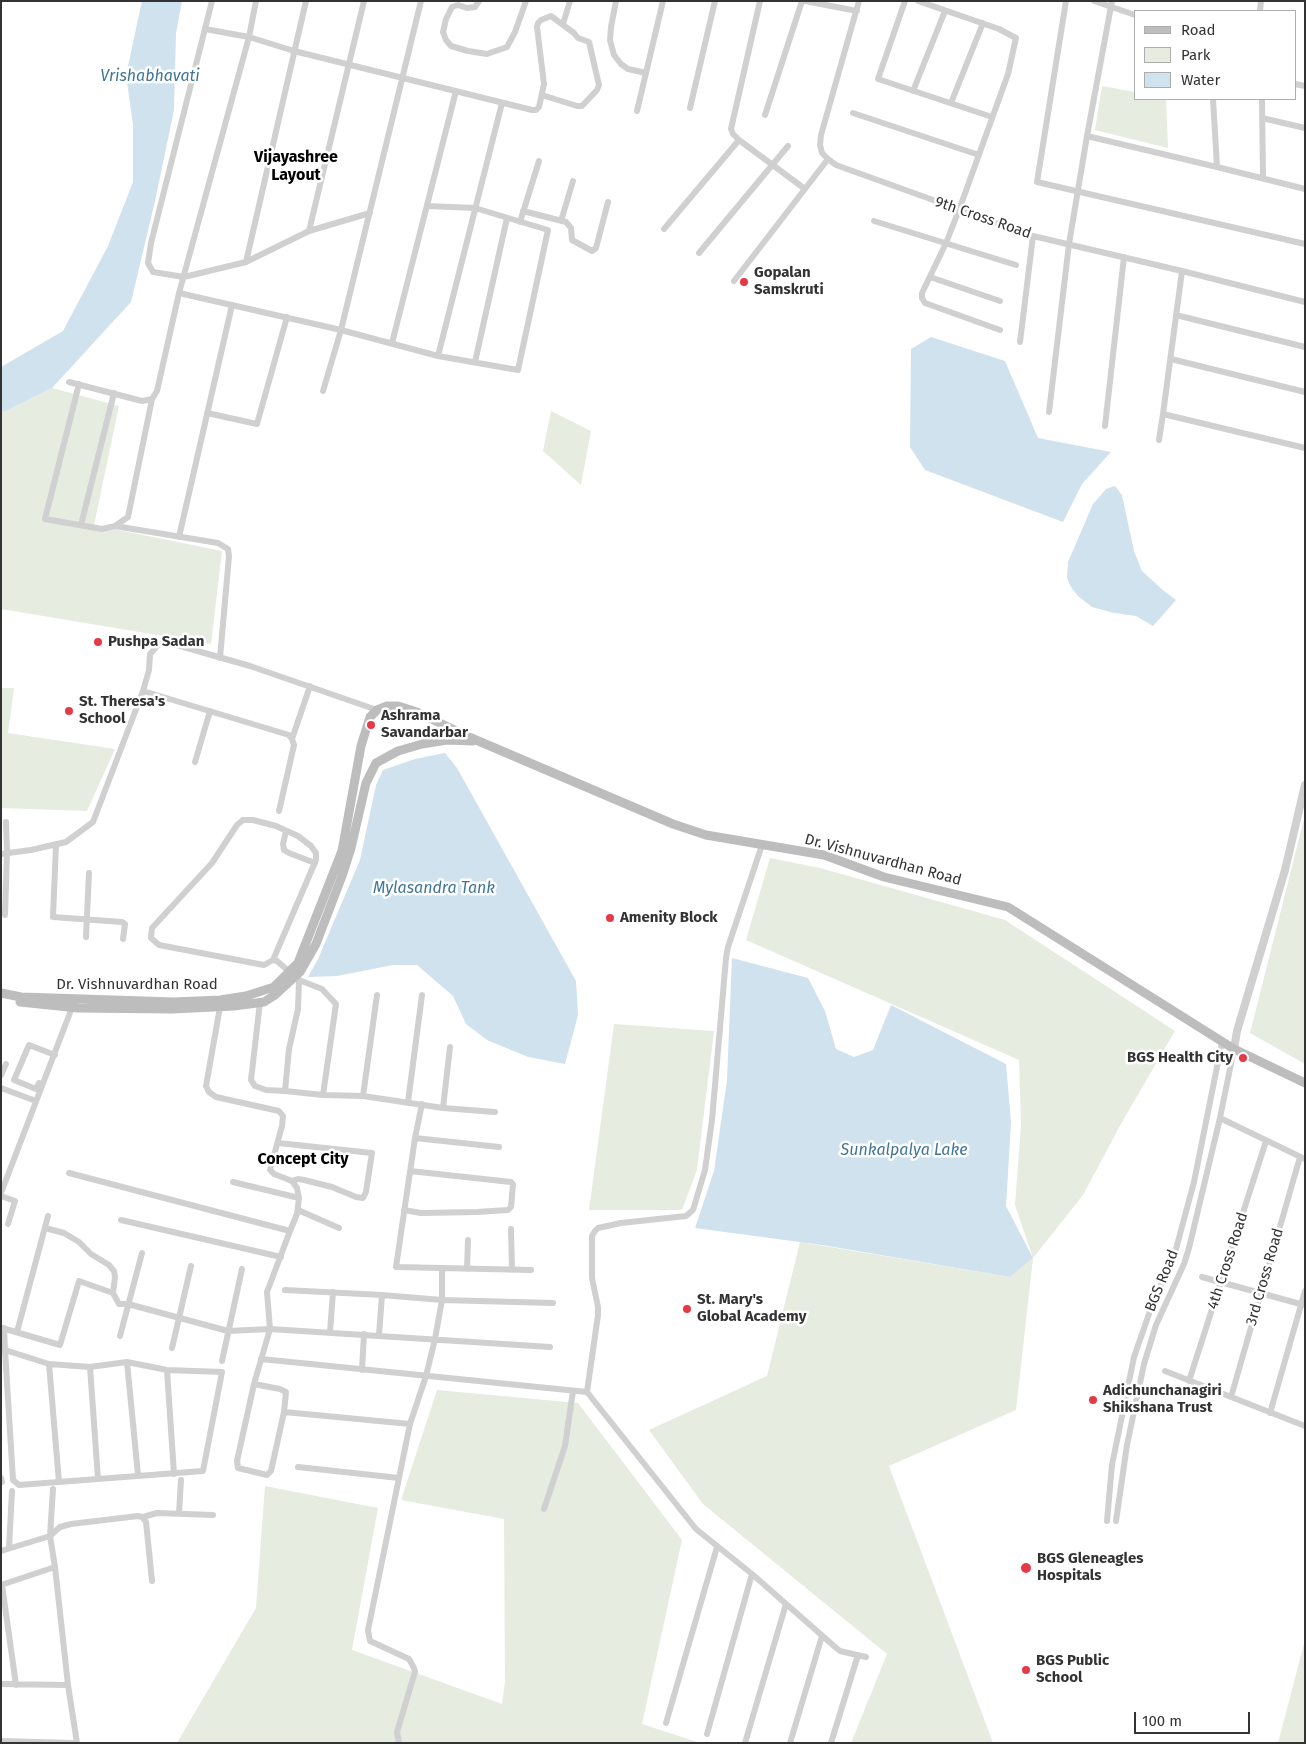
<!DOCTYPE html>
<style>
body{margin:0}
#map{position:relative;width:1306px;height:1744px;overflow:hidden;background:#fff;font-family:"Fira Sans",sans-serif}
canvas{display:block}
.frame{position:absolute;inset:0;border:2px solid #333;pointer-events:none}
.legend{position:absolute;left:1134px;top:10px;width:162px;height:90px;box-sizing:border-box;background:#fff;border:1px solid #adadad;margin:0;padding:6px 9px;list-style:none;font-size:15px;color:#333}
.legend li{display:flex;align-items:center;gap:10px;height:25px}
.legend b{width:25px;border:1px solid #adadad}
.scale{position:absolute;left:1134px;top:1712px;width:116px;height:22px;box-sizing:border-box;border:2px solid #333;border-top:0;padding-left:6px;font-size:15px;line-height:18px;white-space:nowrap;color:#333;-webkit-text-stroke:4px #fff;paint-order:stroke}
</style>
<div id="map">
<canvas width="1306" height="1744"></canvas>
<div class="frame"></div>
<ul class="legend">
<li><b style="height:6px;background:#bdbdbd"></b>Road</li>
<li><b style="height:14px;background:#e6ecdf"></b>Park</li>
<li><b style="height:14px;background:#cfe2ee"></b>Water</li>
</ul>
<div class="scale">100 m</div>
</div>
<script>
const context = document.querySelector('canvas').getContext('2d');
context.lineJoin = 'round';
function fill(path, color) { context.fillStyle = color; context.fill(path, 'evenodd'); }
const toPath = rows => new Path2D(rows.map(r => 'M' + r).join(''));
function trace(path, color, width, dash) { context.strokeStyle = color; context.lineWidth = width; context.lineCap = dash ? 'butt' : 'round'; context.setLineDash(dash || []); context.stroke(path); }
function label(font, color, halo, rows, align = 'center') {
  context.font = font + ' "Fira Sans",sans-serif'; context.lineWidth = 5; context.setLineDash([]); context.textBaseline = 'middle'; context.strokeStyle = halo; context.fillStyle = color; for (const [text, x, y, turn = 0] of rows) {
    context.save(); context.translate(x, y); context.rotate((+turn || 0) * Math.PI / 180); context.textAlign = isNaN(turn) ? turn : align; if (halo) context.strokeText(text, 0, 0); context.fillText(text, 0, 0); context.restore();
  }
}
const green = toPath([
 [1102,86,1135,92,1135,99,1166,99,1168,148,1095,130],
 [52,388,119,406,94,525,222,551,211,644,1,609,1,411,6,411],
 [551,411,591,431,581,485,543,451],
 [1,688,14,688,8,733,115,749,87,811,1,808],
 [1305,815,1305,1064,1250,1033],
 [770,858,820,868,1005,920,1175,1031,1122,1122,1083,1195,1033,1258,1016,1410,889,1466,993,1743,851,1743,887,1654,703,1504,649,1430,767,1376,800,1242,1010,1277,1033,1258,1015,1205,1021,1125,1019,1060,746,940],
 [614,1024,714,1031,697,1170,682,1210,589,1210],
 [437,1390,578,1403,682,1540,642,1724,700,1743,177,1743,256,1608,265,1486,378,1508,352,1650,502,1704,505,1681,504,1519,401,1500],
 [1305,1640,1305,1743,1278,1743]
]);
const water = toPath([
 [142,1,182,1,176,33,174,110,155,201,131,302,52,388,6,411,1,411,1,367,63,331,108,246,133,182,133,125,126,75],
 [931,337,1005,361,1038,438,1111,452,1082,484,1063,522,925,470,910,447,911,349],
 [1115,486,1122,495,1134,551,1142,571,1164,591,1176,600,1153,626,1136,616,1114,613,1092,607,1078,596,1071,587,1067,578,1068,562,1093,504,1106,489],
 [445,753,457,768,576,981,578,1015,565,1064,528,1057,487,1040,466,1024,453,996,417,965,393,965,337,976,308,977,318,959,360,860,376,785,383,770,415,759],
 [732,958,808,978,825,1011,836,1049,854,1057,873,1050,891,1005,1006,1064,1011,1122,1006,1206,1033,1258,1010,1277,822,1245,695,1228,714,1171,727,1080]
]);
const minor = toPath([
 [212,1,151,243,148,263,153,272,184,277,246,262,309,231,370,213],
 [479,1,475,7,467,8,458,5,452,7,446,19,443,32,446,40,451,46,468,51,487,54,507,47,515,32,526,1],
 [616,1,611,27,610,40,614,55,621,64,628,69,646,73],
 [760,1,731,129,733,134,739,140,805,189],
 [805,1,857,11],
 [859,1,821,135,820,145,822,153,828,159,836,165,1033,236,1182,271,1305,302],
 [905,1,878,79,992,117],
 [918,1,999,29,1016,38,1008,74,959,210,946,243,922,293,922,298,925,303,1000,330],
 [1066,1,1037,182,1305,244],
 [1094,1,1135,15],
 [1260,11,1261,1],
 [563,24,570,1],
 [205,29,249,37,294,51,532,110,536,110,539,107,544,84,537,27,538,23,541,20,551,16,574,33,578,38,589,42,599,85,597,90,582,106,577,106,542,95],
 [1295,84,1305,86],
 [913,91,945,11],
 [1213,99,1217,167,1305,189],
 [1262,99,1263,178],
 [951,103,983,23],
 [690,108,715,1],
 [637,111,663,1],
 [853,113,979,155],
 [765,115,802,1],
 [1262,118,1305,128],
 [1087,136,1217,167],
 [523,211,566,222,571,228,572,240,592,251,596,248,608,202],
 [561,221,573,181],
 [874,221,1016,265],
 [520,222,539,161],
 [664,229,739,140],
 [309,231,364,1],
 [699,253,788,146],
 [246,262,306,1],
 [1182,271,1163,414,1305,448],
 [930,277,1000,301],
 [734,281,828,159],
 [179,293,341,330,438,356,518,370,548,230,475,208,427,206],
 [1176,315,1305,347],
 [1020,342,1033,236],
 [392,343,456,91],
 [438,356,502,103],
 [1171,359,1305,392],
 [475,362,507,218],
 [69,382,142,401,152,399,157,391,179,293,249,37,256,1],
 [79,384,45,519,102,529,115,526,128,517,152,399],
 [323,391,341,330,421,1],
 [1049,412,1069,244,1087,136,1112,1],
 [207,413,257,424,287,317],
 [1105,426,1124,257],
 [1159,440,1163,414],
 [81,525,114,393],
 [115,526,218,543,228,549,229,556,220,658],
 [179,537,232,305],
 [143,691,289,735,292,739,294,745,279,811],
 [292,739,310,686],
 [195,762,210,711],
 [243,820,253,820,276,826,298,836,311,846,316,853,316,860,273,960,264,965,159,945,151,938,152,928,212,863,237,825,243,820],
 [286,831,283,844,284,850,289,853,315,863],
 [56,845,53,917,122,922,125,924,123,939],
 [1,854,31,850,66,842,93,822,143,691,149,670,150,654,159,644,173,644,250,666,377,710],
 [5,915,7,853,6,822],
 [86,937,89,873],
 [273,960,277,961,299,980,298,1009,289,1049,285,1091,323,1095,363,1096,443,1108,495,1112],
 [299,980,322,989,336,1004,323,1095],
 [260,1002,251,1080,255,1086,266,1090,285,1091],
 [220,1007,206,1086,209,1092,216,1097,279,1111,283,1116,282,1126,270,1170,274,1174,292,1181,297,1188,299,1198,297,1214,290,1231,267,1292,270,1329,254,1384,237,1461,238,1468,267,1475,271,1471,284,1412],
 [1,1075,6,1064],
 [39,1083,36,1089,14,1080,29,1045,55,1055],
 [1,1088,36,1101],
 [363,1096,377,995],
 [408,1102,422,995],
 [422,1104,415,1138,396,1267,531,1270],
 [443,1108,450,1047],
 [1220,1118,1305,1159],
 [415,1138,499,1147],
 [278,1143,372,1153,366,1192,363,1198,356,1197,332,1187,304,1180,298,1179,292,1181],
 [69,1173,290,1231],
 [233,1182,299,1198],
 [1,1193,73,1005],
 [1,1196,15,1201,8,1224],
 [298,1210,339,1228],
 [404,1210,421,1213,477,1212,508,1210,511,1207,513,1184,511,1182,410,1171],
 [121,1220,281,1257],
 [45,1228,64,1233,79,1242,91,1254,109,1265,114,1271,115,1277,113,1293],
 [511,1229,512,1270],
 [467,1269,468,1240],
 [1202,1277,1304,1305],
 [285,1290,382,1295,442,1300,553,1303],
 [2,1328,60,1345,79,1281,113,1293,119,1304,128,1304,228,1331,270,1329,550,1347],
 [17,1332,48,1216],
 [330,1332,333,1292],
 [379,1335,382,1295],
 [120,1336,142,1253],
 [1,1348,5,1350,49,1364,90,1367,127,1362,167,1370,222,1372,203,1471,19,1485,13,1480,5,1350,4,1328],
 [172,1348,191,1266],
 [261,1359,587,1392,696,1529,752,1574,834,1646,840,1651,866,1657],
 [222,1361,242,1269],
 [127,1362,138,1475],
 [49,1364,59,1482],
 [90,1367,98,1479],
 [167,1370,174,1474],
 [362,1370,364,1334],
 [1165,1371,1305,1426],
 [1189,1381,1266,1141],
 [254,1384,280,1389,286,1392,284,1412,410,1424,426,1376,435,1339,442,1300,442,1268],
 [587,1392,598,1315,598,1307,592,1278,592,1236,595,1231,598,1228,621,1223,686,1216,693,1210,705,1170,712,1120,726,958,728,947,762,845],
 [1231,1397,1300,1157],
 [1270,1413,1305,1291],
 [298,1467,399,1478],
 [1,1478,2,1482],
 [544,1509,565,1446,573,1391],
 [179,1513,181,1480],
 [143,1517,157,1513,213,1515],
 [1107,1521,1112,1465,1134,1357,1150,1311,1176,1249,1194,1182,1222,1042],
 [1116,1521,1127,1445,1144,1364,1156,1325,1184,1264,1189,1248,1220,1118,1234,1049],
 [50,1536,60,1527,71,1524,138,1516,142,1517,146,1522,152,1581],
 [50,1536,53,1489],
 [9,1548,12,1491],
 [1,1551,50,1536,55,1567,68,1685,77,1743],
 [1,1585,55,1567],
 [2,1585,16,1685],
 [1,1684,68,1685],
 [666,1723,717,1547],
 [707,1734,752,1574],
 [1,1741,74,1743],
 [399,1743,397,1732,415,1672,414,1668,409,1659,370,1641,368,1630,410,1424],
 [745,1743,786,1604],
 [790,1743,822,1636],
 [831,1743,858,1655]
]);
const tertiary = toPath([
 [1234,1049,1237,1031,1285,870,1305,785]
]);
const secondary = toPath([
 [1,993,21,997,174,1002,220,1000,246,996,274,987,298,963,342,851,361,746,370,717,377,710,387,706,398,706,417,712,469,737,673,824,706,835,824,855,884,877,1008,907,1234,1049,1305,1083],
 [20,1002,78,1008,172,1009,234,1006,264,1002,275,995,300,972,316,944,342,876,351,848,366,783,376,763,398,751,422,744,447,740,473,741]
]);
const markers = [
 [744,282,5,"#e63946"],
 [98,642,5,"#e63946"],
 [69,711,5,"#e63946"],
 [371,725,5,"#e63946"],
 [610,918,5,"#e63946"],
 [1243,1058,5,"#e63946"],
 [687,1309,5,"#e63946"],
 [1093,1400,5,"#e63946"],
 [1026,1568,6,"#e63946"],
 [1026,1670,5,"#e63946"]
];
const streetNames = [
 ["9th Cross Road",983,218,19],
 ["Dr. Vishnuvardhan Road",883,860,15],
 ["Dr. Vishnuvardhan Road",137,985],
 ["4th Cross Road",1228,1261,-72],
 ["3rd Cross Road",1265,1277,-74],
 ["BGS Road",1162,1281,-68]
];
const poiNames = [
 ["Gopalan",754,273],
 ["Samskruti",754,290],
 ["Pushpa Sadan",108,642],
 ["St. Theresa's",79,702],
 ["School",79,719],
 ["Ashrama",381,716],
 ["Savandarbar",381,733],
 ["Amenity Block",620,918],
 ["BGS Health City",1233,1058,"right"],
 ["St. Mary's",697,1300],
 ["Global Academy",697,1317],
 ["Adichunchanagiri",1103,1391],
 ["Shikshana Trust",1103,1408],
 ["BGS Gleneagles",1037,1559],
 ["Hospitals",1037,1576],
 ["BGS Public",1036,1661],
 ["School",1036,1678]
];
const waterNames = [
 ["Vrishabhavati",150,77],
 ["Mylasandra Tank",434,889],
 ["Sunkalpalya Lake",904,1151]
];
const neighbourhoodNames = [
 ["Vijayashree",296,158],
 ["Layout",296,176],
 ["Concept City",303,1160]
];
fill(green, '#e6ecdf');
fill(water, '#cfe2ee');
trace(minor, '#d0d0d0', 6);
trace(tertiary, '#d0d0d0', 8);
trace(secondary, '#bdbdbd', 9);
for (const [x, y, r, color] of markers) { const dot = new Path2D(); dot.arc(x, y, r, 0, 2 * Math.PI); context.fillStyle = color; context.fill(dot); trace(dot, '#fff', 2); }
label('15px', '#333', '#fff', streetNames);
label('bold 15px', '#333', '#fff', poiNames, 'left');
label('italic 16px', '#3f7597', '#fff', waterNames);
label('bold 16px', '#000', '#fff', neighbourhoodNames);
</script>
